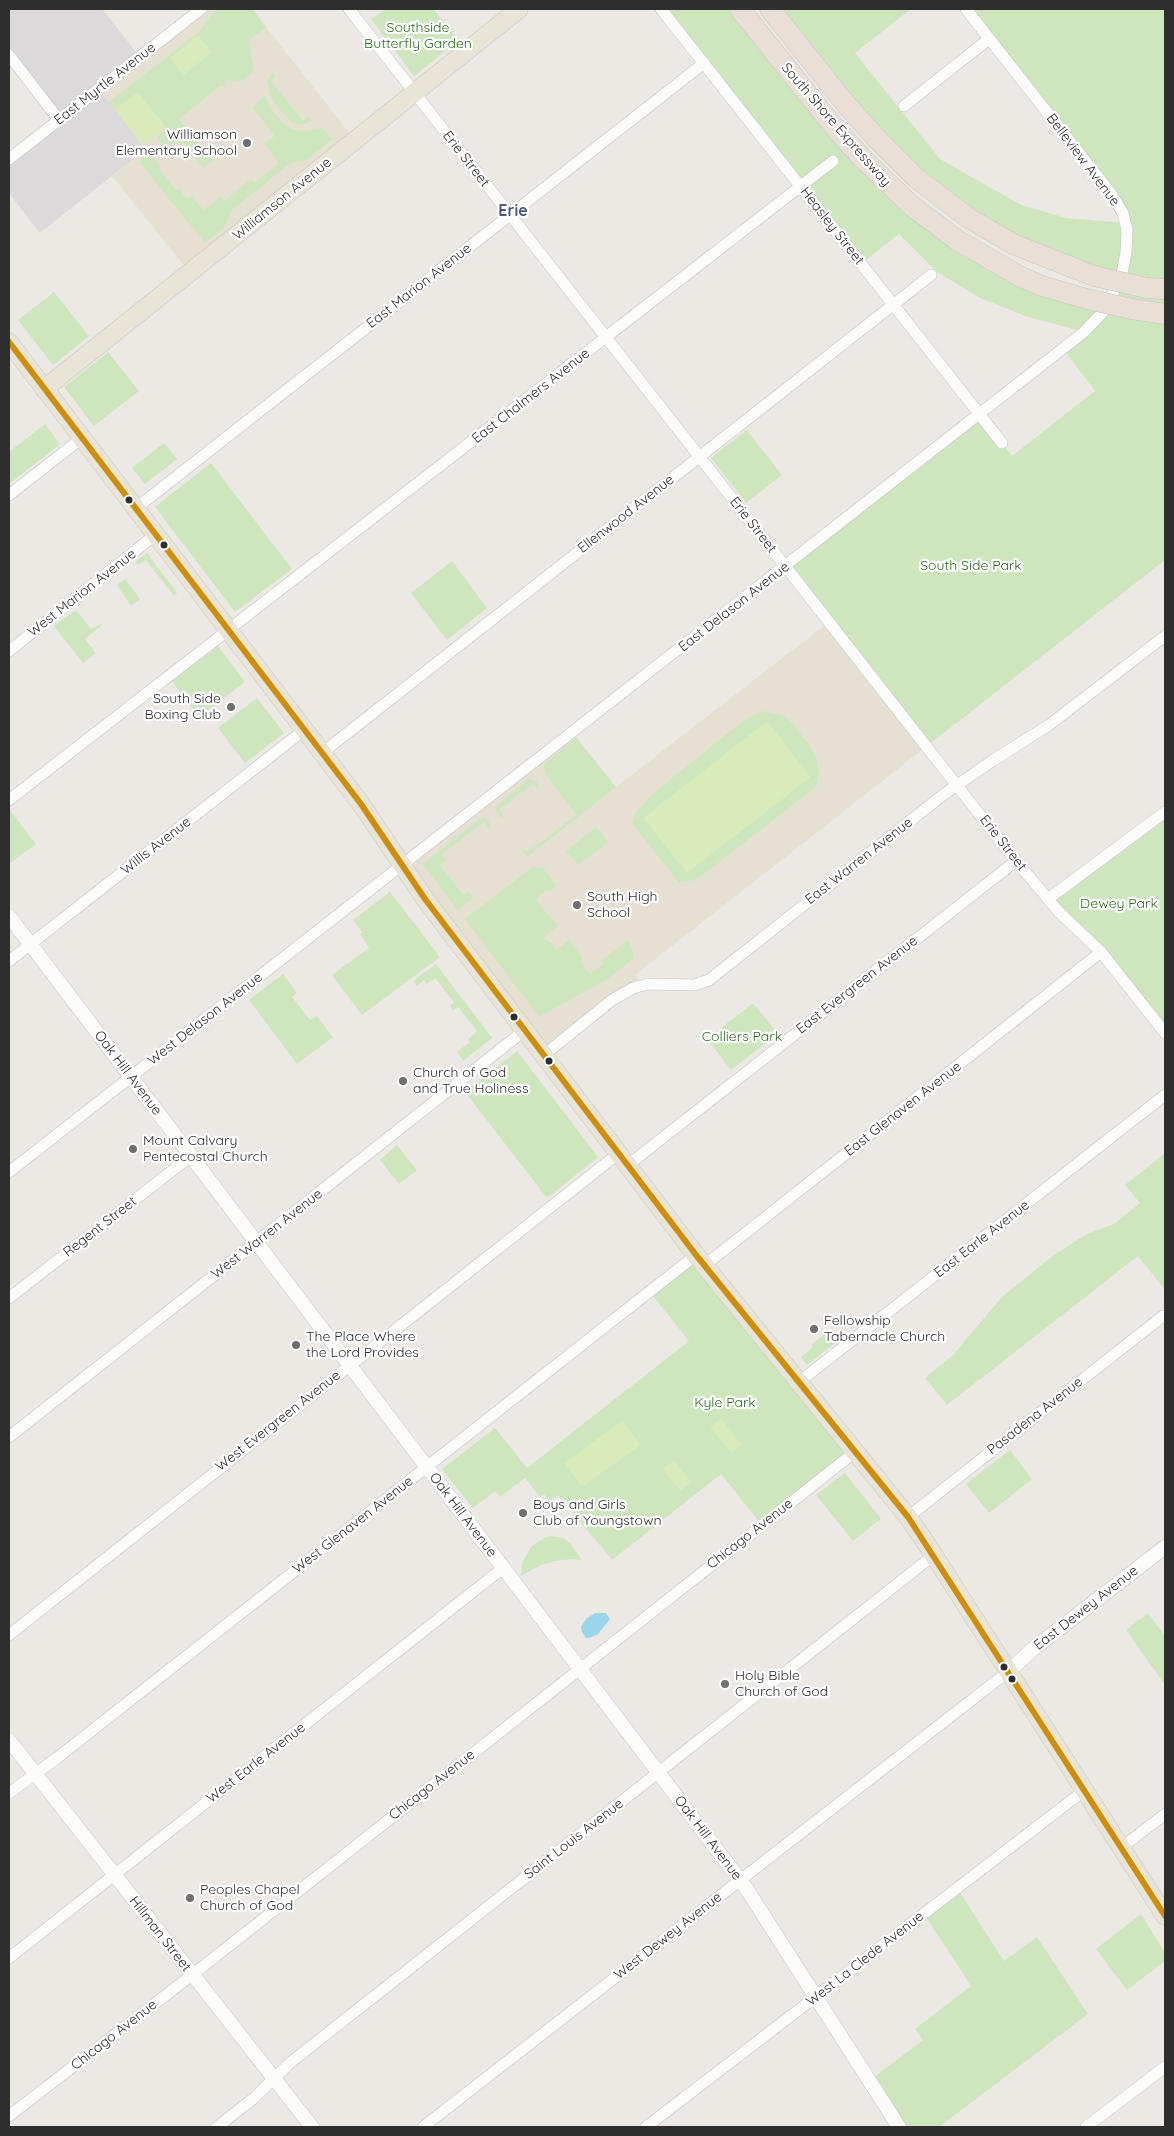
<!DOCTYPE html>
<style>
body{margin:0}
#map{position:relative;width:1174px;height:2136px;overflow:hidden;background:#ece8e4;font-family:Quicksand,sans-serif}
canvas{display:block}
.frame{position:absolute;inset:0;border:10px solid #2e2e2e;pointer-events:none}
</style>
<div id="map">
<canvas width="1174" height="2136"></canvas>
<div class="frame"></div>
</div>
<script>
const context = document.querySelector('canvas').getContext('2d');
context.lineJoin = 'round';
function fill(path, color) { context.fillStyle = color; context.fill(path, 'evenodd'); }
const toPath = rows => new Path2D(rows.map(r => 'M' + r).join(''));
function trace(path, color, width, dash) { context.strokeStyle = color; context.lineWidth = width; context.lineCap = dash ? 'butt' : 'round'; context.setLineDash(dash || []); context.stroke(path); }
function label(font, color, halo, rows, align = 'center') {
  context.font = font + ' Quicksand,sans-serif'; context.lineWidth = 4.5; context.setLineDash([]); context.textBaseline = 'middle'; context.strokeStyle = halo; context.fillStyle = color; for (const [text, x, y, turn = 0] of rows) {
    context.save(); context.translate(x, y); context.rotate((+turn || 0) * Math.PI / 180); context.textAlign = isNaN(turn) ? turn : align; if (halo) context.strokeText(text, 0, 0); context.fillText(text, 0, 0); context.restore();
  }
}
const industrial = toPath([
 [9,9,102,9,140,57,99,89,146,149,40,233,9,193,9,159,59,120,9,55]
]);
const education = toPath([
 [201,9,252,9,355,140,190,273,112,176,146,149,99,89],
 [829,622,927,746,635,975,642,985,544,1055,402,866,573,733,616,787]
]);
const green = toPath([
 [218,9,252,9,266,27,248,41,254,71,242,81,225,80,225,87,220,86,179,119,213,160,204,168,183,142,178,145,175,142,168,148,165,144,163,144,157,137,167,129,138,92,115,110,109,102,200,31,211,15],
 [386,9,433,9,459,40,414,76,371,19],
 [661,9,740,9,786,69,957,240,1108,304,1118,281,950,205,771,9,911,9,855,53,940,159,1021,205,1066,218,1125,223,966,9,1165,9,1165,560,927,746,786,566,979,414,1012,456,1095,391,1063,349,1084,332,1028,317,980,298,937,272,899,234,861,264],
 [273,72,276,76,271,81,303,121,309,117,312,120,308,123,301,125,293,124,274,103,270,94,267,80],
 [265,96,270,108,283,123,291,129,305,131,322,128,333,139,305,161,296,162,288,165,232,210,224,228,205,243,139,162,150,153,160,166,158,168,176,191,179,189,187,199,191,196,203,210,220,197,224,201,251,179,254,183,279,163,264,144,275,136,252,107],
 [54,292,89,336,53,365,18,320],
 [108,352,139,391,94,426,64,387],
 [45,424,60,444,9,484,9,452],
 [747,430,782,475,746,503,711,458],
 [164,443,177,459,145,484,132,468],
 [211,463,292,569,235,612,155,507],
 [147,553,177,593,174,596,146,560,138,565,135,562],
 [452,561,487,608,447,640,411,593],
 [125,579,140,599,131,606,117,585],
 [76,610,91,629,101,624,102,625,85,639,96,653,83,663,54,626],
 [218,646,245,682,199,717,172,681],
 [257,698,284,733,245,763,218,728],
 [762,711,783,715,792,723,810,746,817,759,819,770,817,786,704,874,694,880,679,883,632,823,635,814,650,796,744,720],
 [576,738,616,787,527,857,521,848,528,852,576,815,546,775,543,765],
 [529,779,537,782,540,789,538,789,533,784,499,810,504,817,500,817,495,807],
 [9,809,36,844,9,864],
 [1165,812,1165,1033,1048,899],
 [481,818,487,819,491,826,489,828,484,822,442,854,446,860,440,865,463,895,469,891,473,898,458,910,422,864],
 [596,827,608,842,578,865,566,851],
 [533,867,543,868,557,886,549,892,547,890,535,899,558,926,543,938,553,944,556,950,569,940,583,958,580,961,590,974,603,964,601,961,628,940,634,954,633,959,606,980,539,1017,465,919],
 [390,892,440,957,362,1015,332,975,369,948,360,934,362,932,353,920],
 [436,964,492,1038,463,1061,457,1052,470,1042,468,1039,477,1031,458,1007,453,1010,450,1006,454,1002,435,978,427,984,424,980,417,986,413,981],
 [283,974,297,993,292,997,310,1020,317,1016,333,1037,297,1064,249,1000],
 [753,1003,778,1034,731,1070,707,1039],
 [517,1051,598,1157,547,1198,465,1092],
 [397,1145,417,1170,399,1184,380,1160],
 [1165,1153,1165,1290,1138,1256,947,1405,925,1378,953,1355,1002,1297,1051,1257,1085,1235,1114,1224,1140,1203,1125,1185],
 [696,1255,855,1452,762,1525,721,1474,612,1560,558,1495,550,1502,544,1494,540,1497,525,1478,500,1497,495,1491,473,1508,442,1469,495,1428,527,1468,689,1341,649,1291],
 [835,1331,841,1338,807,1365,801,1357,813,1347,811,1345,826,1333,829,1336],
 [1010,1450,1032,1479,989,1513,966,1484],
 [845,1473,881,1519,853,1541,816,1495],
 [551,1536,563,1538,571,1544,582,1560,572,1559,555,1561,541,1565,521,1576,522,1563,531,1547,544,1538],
 [1148,1613,1165,1636,1165,1685,1126,1630],
 [957,1888,1004,1961,1037,1937,1088,2014,939,2127,899,2127,869,2081,923,2040,915,2029,971,1986,924,1914],
 [1141,1914,1165,1953,1165,1961,1127,1990,1096,1949]
]);
const pitch = toPath([
 [198,35,212,52,184,75,170,58],
 [138,92,166,127,143,145,115,110],
 [767,721,811,777,687,873,643,818],
 [721,1418,742,1445,731,1453,710,1427],
 [623,1420,641,1445,582,1487,564,1463],
 [674,1460,692,1482,680,1491,663,1469]
]);
const water = toPath([
 [595,1613,606,1613,610,1619,598,1634,589,1638,586,1638,582,1632,581,1627,586,1619]
]);
const minor = toPath([
 [349,9,1016,861,1059,912,1101,952,1165,1033],
 [661,9,1002,443],
 [9,55,59,120],
 [904,106,989,39],
 [9,159,201,9],
 [9,495,82,438],
 [135,509,704,63],
 [9,651,155,535],
 [322,753,931,275],
 [9,800,833,161],
 [1048,899,1165,812],
 [9,961,304,730],
 [544,1055,612,1000,633,988,648,984,694,985,709,980,943,795,992,761,1049,725,1165,636],
 [628,1165,1016,861],
 [9,1172,1084,332,1105,310,1122,274,1126,252,1127,230,1123,213,1112,195,966,9],
 [705,1265,1101,952],
 [9,1298,191,1156],
 [799,1382,1165,1095],
 [9,1437,525,1030],
 [908,1517,1163,1316],
 [9,1635,619,1153],
 [9,1793,57,1758,696,1255],
 [1121,1848,1165,1814],
 [9,1958,503,1568],
 [9,2116,201,1968,855,1452],
 [217,2127,254,2098,291,2062,934,1555],
 [423,2127,1009,1671],
 [646,2127,1085,1790],
 [1086,2127,1165,2067]
]);
const tertiary = toPath([
 [9,916,746,1888,899,2127],
 [1009,1671,1033,1649,1165,1547],
 [9,1740,312,2127]
]);
const primary = toPath([
 [9,342,361,804,425,899,487,981,696,1255,908,1517,928,1546,1165,1916],
 [44,389,519,9]
]);
const motorway = toPath([
 [740,9,831,123,862,158,913,207,957,240,1021,277,1042,286,1087,299],
 [770,9,844,102,878,140,916,178,967,217,1013,244,1094,276],
 [1147,288,1165,289],
 [1132,309,1165,314]
]);
const motorwayBridge = toPath([
 [1094,276,1147,288],
 [1087,299,1132,309]
]);
const bus1 = toPath([
 [9,342,361,804,425,899,696,1255,908,1517,1165,1916]
]);
const markers = [
 [247,143,5,"#706f6e"],
 [129,500,4.5,"#2e2e2e"],
 [164,545,4.5,"#2e2e2e"],
 [231,707,5,"#706f6e"],
 [577,905,5,"#706f6e"],
 [514,1017,4.5,"#2e2e2e"],
 [549,1061,4.5,"#2e2e2e"],
 [403,1081,5,"#706f6e"],
 [133,1149,5,"#706f6e"],
 [814,1329,5,"#706f6e"],
 [296,1345,5,"#706f6e"],
 [523,1513,5,"#706f6e"],
 [1004,1667,4.5,"#2e2e2e"],
 [1012,1679,4.5,"#2e2e2e"],
 [725,1684,5,"#706f6e"],
 [190,1898,5,"#706f6e"]
];
const parkNames = [
 ["Southside",418,28],
 ["Butterfly Garden",418,44],
 ["South Side Park",971,566],
 ["Dewey Park",1119,904],
 ["Colliers Park",742,1037],
 ["Kyle Park",725,1403]
];
const streetNames = [
 ["East Myrtle Avenue",105,84,-38],
 ["South Shore Expressway",836,125,49],
 ["Erie Street",466,159,52],
 ["Belleview Avenue",1083,160,53],
 ["Williamson Avenue",282,199,-39],
 ["Heasley Street",832,226,52],
 ["East Marion Avenue",419,286,-38],
 ["East Chalmers Avenue",531,396,-38],
 ["Ellenwood Avenue",626,514,-38],
 ["Erie Street",753,525,52],
 ["West Marion Avenue",82,593,-38],
 ["East Delason Avenue",734,607,-38],
 ["Erie Street",1003,843,52],
 ["Willis Avenue",156,846,-38],
 ["East Warren Avenue",859,861,-38],
 ["East Evergreen Avenue",857,985,-38],
 ["West Delason Avenue",205,1019,-38],
 ["Oak Hill Avenue",128,1073,53],
 ["East Glenaven Avenue",903,1109,-38],
 ["Regent Street",100,1227,-38],
 ["West Warren Avenue",267,1234,-38],
 ["East Earle Avenue",982,1239,-38],
 ["Pasadena Avenue",1035,1416,-38],
 ["West Evergreen Avenue",278,1421,-38],
 ["Oak Hill Avenue",463,1515,53],
 ["West Glenaven Avenue",353,1525,-38],
 ["Chicago Avenue",750,1534,-38],
 ["East Dewey Avenue",1086,1608,-38],
 ["West Earle Avenue",256,1763,-38],
 ["Chicago Avenue",432,1785,-38],
 ["Oak Hill Avenue",708,1838,53],
 ["Saint Louis Avenue",574,1839,-38],
 ["Hillman Street",160,1934,52],
 ["West Dewey Avenue",668,1936,-38],
 ["West La Clede Avenue",865,1959,-38],
 ["Chicago Avenue",114,2035,-38]
];
const poiNames = [
 ["Williamson",237,135,"right"],
 ["Elementary School",237,151,"right"],
 ["South Side",221,699,"right"],
 ["Boxing Club",221,715,"right"],
 ["South High",587,897],
 ["School",587,913],
 ["Church of God",413,1073],
 ["and True Holiness",413,1089],
 ["Mount Calvary",143,1141],
 ["Pentecostal Church",143,1157],
 ["Fellowship",824,1321],
 ["Tabernacle Church",824,1337],
 ["The Place Where",306,1337],
 ["the Lord Provides",306,1353],
 ["Boys and Girls",533,1505],
 ["Club of Youngstown",533,1521],
 ["Holy Bible",735,1676],
 ["Church of God",735,1692],
 ["Peoples Chapel",200,1890],
 ["Church of God",200,1906]
];
const quarterNames = [
 ["Erie",513,211]
];
fill(industrial, '#dcd9db');
fill(education, '#e6e0d3');
fill(green, '#cee6be');
fill(pitch, '#d9eabb');
fill(water, '#99d6ec');
trace(minor, '#c5c4c5', 12);
trace(tertiary, '#c5c4c5', 15);
trace(primary, '#c6c5c4', 19);
trace(motorway, '#c6c5c4', 21);
trace(minor, '#fcfcfb', 11);
trace(tertiary, '#fcfcfb', 14);
trace(primary, '#e8e4d6', 18);
trace(motorway, '#eadfd6', 20);
trace(motorwayBridge, '#c6c5c4', 21, []);
trace(motorwayBridge, '#eadfd6', 20);
trace(bus1, '#cf8e09', 6);
for (const [x, y, r, color] of markers) { const dot = new Path2D(); dot.arc(x, y, r, 0, 2 * Math.PI); context.fillStyle = color; context.fill(dot); trace(dot, '#fff', 2); }
label('14px', '#2c6e1b', '#fff', parkNames);
label('14px', '#2e2e2e', '#fff', streetNames);
label('14px', '#2e2e2e', '#fff', poiNames, 'left');
label('bold 16px', '#4d5680', '#fff', quarterNames);
</script>
